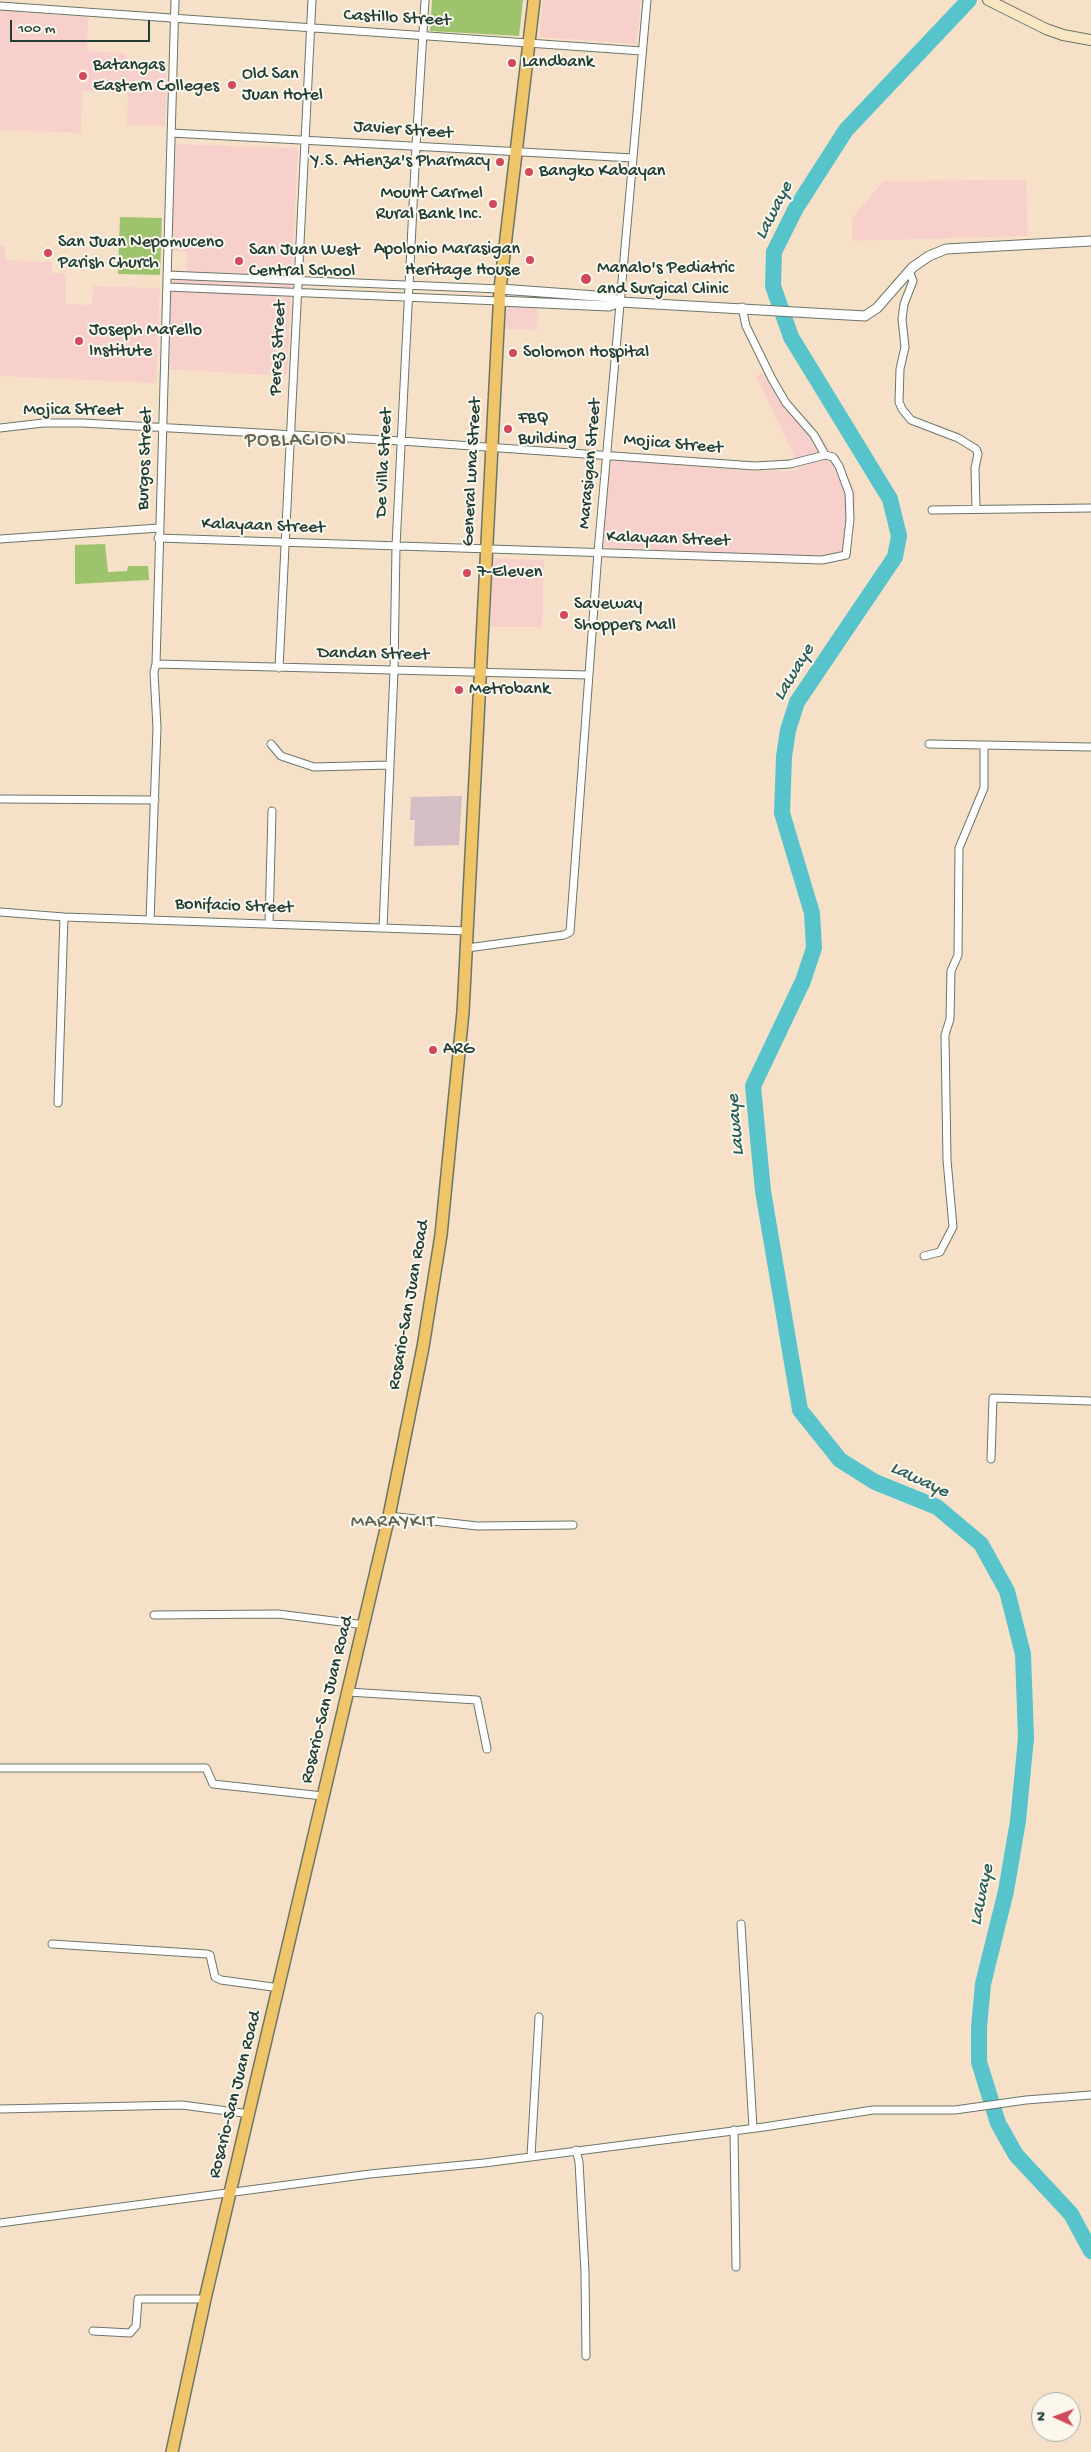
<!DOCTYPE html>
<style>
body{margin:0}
#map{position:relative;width:1091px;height:2452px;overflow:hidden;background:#f6e1c8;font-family:"Gochi Hand",sans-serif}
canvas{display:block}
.north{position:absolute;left:1031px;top:2392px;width:50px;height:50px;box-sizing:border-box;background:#fbf7ec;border:1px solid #a3ada2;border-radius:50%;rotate:272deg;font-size:14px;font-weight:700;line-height:20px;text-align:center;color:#1f3d34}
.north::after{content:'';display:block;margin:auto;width:18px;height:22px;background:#d1495b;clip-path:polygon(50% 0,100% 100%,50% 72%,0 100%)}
.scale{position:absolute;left:10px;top:20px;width:140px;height:22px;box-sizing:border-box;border:2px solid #1f3d34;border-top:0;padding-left:6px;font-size:15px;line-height:18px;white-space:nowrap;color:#1f3d34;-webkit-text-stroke:4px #fbf7ec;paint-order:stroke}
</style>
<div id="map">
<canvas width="1091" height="2452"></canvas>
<div class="north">N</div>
<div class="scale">100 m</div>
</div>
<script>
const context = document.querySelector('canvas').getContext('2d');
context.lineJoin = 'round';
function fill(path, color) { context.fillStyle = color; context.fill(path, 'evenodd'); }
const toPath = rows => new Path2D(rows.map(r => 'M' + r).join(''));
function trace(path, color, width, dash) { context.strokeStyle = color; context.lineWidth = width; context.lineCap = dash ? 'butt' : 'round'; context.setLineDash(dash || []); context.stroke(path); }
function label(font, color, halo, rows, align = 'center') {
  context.font = font + ' "Gochi Hand",sans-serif'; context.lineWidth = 4; context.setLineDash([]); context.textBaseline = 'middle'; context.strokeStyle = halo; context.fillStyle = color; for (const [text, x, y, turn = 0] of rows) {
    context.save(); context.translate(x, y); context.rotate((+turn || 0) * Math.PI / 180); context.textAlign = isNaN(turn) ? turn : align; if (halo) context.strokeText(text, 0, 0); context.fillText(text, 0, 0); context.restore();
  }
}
const built = toPath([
 [543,0,641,0,636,44,539,37],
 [0,11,88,17,87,51,125,53,126,61,167,62,165,126,127,125,128,93,82,91,81,133,0,130],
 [176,144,298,148,287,376,168,369,172,270,186,271,187,252,172,251],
 [1026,180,1028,236,852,241,852,219,883,181],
 [0,245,5,245,5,260,52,262,52,273,66,274,66,304,92,305,93,286,160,288,156,383,0,376],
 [506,305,538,307,537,330,505,329],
 [770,369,790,404,821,436,845,470,856,492,849,551,815,557,603,547,610,460,756,471,798,471,799,466,756,376],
 [493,558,544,560,542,627,490,627]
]);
const industrial = toPath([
 [462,796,459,845,414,846,415,820,410,820,411,797]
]);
const green = toPath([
 [432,0,523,0,519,36,430,31],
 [120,217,162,218,160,275,118,274],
 [105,544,108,572,127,571,128,566,148,566,149,580,75,584,75,545]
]);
const river = toPath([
 [969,0,846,130,796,208,774,252,773,286,791,337,890,499,899,536,895,557,797,702,788,730,784,757,782,813,812,913,814,948,803,981,753,1086,763,1191,800,1410,840,1460,875,1482,937,1507,981,1544,1007,1591,1023,1654,1026,1738,1018,1821,1006,1891,983,1984,979,2027,979,2062,998,2123,1016,2155,1071,2214,1091,2251]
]);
const minor = toPath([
 [0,6,642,51],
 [171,133,633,158],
 [909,271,913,281,904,304,902,319,905,347,900,369,899,402,902,409,911,420,958,438,976,449,978,454,975,468,976,509],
 [167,275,500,289],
 [167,287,499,301],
 [742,307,746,326,772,379,786,403,814,435,825,455],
 [0,428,43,423,83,423,401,441,755,466,790,464,825,455,833,457,839,466,849,493,850,519,846,555,822,560,158,538],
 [932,510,1091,508],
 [0,539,159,528],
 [156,664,588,675],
 [279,668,312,0],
 [271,744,281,756,314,767,390,765],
 [929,744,1091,747],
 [0,799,155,800],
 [0,912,64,917,468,931],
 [150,920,157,728,154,672,156,664,175,0],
 [269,923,272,811],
 [383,928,394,671,396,546,416,146,425,0],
 [467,948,564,935,570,932,598,552,647,0],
 [58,1103,64,917],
 [924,1256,940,1252,953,1227,947,1160,945,1035,950,1019,951,971,958,955,959,848,984,788,984,746],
 [991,1459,993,1398,1091,1401],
 [389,1516,477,1526,573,1525],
 [154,1615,278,1614,365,1625],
 [348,1692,477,1700,487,1749],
 [0,1768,206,1768,213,1784,323,1796],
 [741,1924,753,2128],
 [52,1944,207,1954,210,1955,215,1977,221,1980,280,1988],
 [0,2109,182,2105,250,2114],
 [734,2130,736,2267],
 [576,2150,579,2162,585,2272,586,2356],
 [531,2156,539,2017],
 [0,2223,370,2174,484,2163,764,2127,873,2110,955,2110,1026,2100,1091,2095],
 [93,2331,130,2333,136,2326,138,2299,205,2299]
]);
const tertiary = toPath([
 [500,289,610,297,620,302,865,316,877,308,913,267,929,256,946,249,1091,241],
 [499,301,609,306,620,302]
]);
const secondary = toPath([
 [988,0,1046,29,1063,35,1091,40]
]);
const primary = toPath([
 [172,2452,205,2299,389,1516,423,1347,441,1235,463,1012,500,289,534,0]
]);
const markers = [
 [512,63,5,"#d1495b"],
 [83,76,5,"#d1495b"],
 [232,85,5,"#d1495b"],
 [500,162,5,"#d1495b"],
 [529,172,5,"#d1495b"],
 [493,204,5,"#d1495b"],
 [48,253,5,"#d1495b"],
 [530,260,5,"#d1495b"],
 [239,261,5,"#d1495b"],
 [586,279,6,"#d1495b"],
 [79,341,5,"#d1495b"],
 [513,353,5,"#d1495b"],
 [508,429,5,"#d1495b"],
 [467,573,5,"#d1495b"],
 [564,615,5,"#d1495b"],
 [459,690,5,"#d1495b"],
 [433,1050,5,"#d1495b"]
];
const streetNames = [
 ["Castillo Street",397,19,3],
 ["Javier Street",403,131,4],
 ["Perez Street",279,348,-87],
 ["Mojica Street",73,411],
 ["Mojica Street",673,445,5],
 ["Burgos Street",146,459,-88],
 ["De Villa Street",385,463,-87],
 ["Marasigan Street",591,464,-85],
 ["General Luna Street",473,472,-87],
 ["Kalayaan Street",263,527,2],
 ["Kalayaan Street",668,540,2],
 ["Dandan Street",373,655,1],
 ["Bonifacio Street",234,907,2],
 ["Rosario-San Juan Road",410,1305,-80],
 ["Rosario-San Juan Road",328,1700,-76],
 ["Rosario-San Juan Road",236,2095,-76]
];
const poiNames = [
 ["Landbank",522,63],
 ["Batangas",93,66],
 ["Eastern Colleges",93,87],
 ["Old San",242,75],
 ["Juan Hotel",242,96],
 ["Y.S. Atienza's Pharmacy",490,162,"right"],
 ["Bangko Kabayan",539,172],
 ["Mount Carmel",483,194,"right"],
 ["Rural Bank Inc.",483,215,"right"],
 ["San Juan Nepomuceno",58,243],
 ["Parish Church",58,264],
 ["Apolonio Marasigan",520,250,"right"],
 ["Heritage House",520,271,"right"],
 ["San Juan West",249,251],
 ["Central School",249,272],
 ["Manalo's Pediatric",597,269],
 ["and Surgical Clinic",597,290],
 ["Joseph Marello",89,331],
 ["Institute",89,352],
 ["Solomon Hospital",523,353],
 ["FBQ",518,419],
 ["Building",518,440],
 ["7-Eleven",477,573],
 ["Saveway",574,605],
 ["Shoppers Mall",574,626],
 ["Metrobank",469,690],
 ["ARG",443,1050]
];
const waterNames = [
 ["Lawaye",775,211,-63],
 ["Lawaye",795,673,-59],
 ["Lawaye",737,1125,-95],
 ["Lawaye",919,1481,25],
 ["Lawaye",983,1895,-78]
];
const neighbourhoodNames = [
 ["MARAYKIT",393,1523]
];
const quarterNames = [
 ["POBLACION",296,442]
];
fill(built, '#f7d0cc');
fill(industrial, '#d2bec3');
fill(green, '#9dc36d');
trace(river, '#57c4cc', 16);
trace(minor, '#6a7668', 9);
trace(tertiary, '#6a7668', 11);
trace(secondary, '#6a7668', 12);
trace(primary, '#6a7668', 14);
trace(minor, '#fff', 7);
trace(tertiary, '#fff', 9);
trace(secondary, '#f9e7c3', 10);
trace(primary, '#f0c469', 11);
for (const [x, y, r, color] of markers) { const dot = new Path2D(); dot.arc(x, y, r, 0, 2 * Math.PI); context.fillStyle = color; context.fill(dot); trace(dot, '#fbf7ec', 2); }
label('18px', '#1f3d34', '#fbf7ec', streetNames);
label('18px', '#1f3d34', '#fbf7ec', poiNames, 'left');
label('italic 19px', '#2d5f5a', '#fbf7ec', waterNames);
context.letterSpacing = '1px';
label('19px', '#616654', '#fbf7ec', neighbourhoodNames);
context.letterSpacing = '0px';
context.letterSpacing = '1px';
label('20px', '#616654', '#fbf7ec', quarterNames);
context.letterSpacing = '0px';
</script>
